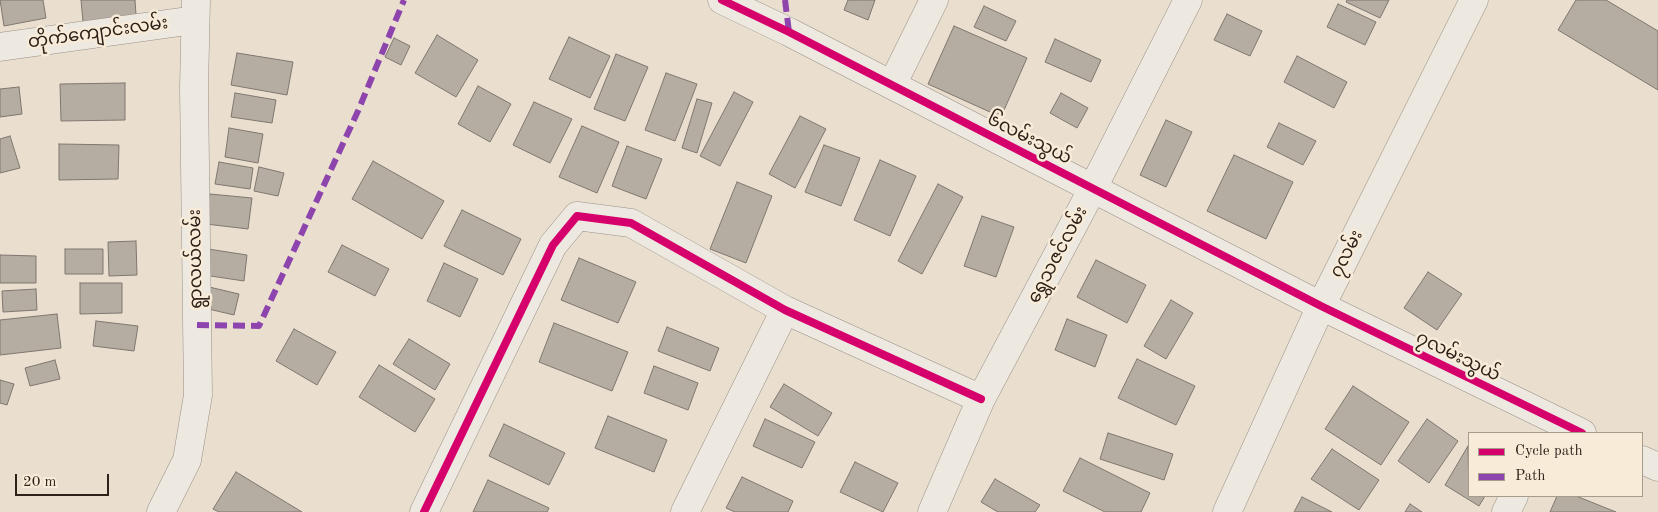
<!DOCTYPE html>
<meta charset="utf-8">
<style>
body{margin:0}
#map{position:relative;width:1658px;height:512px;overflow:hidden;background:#eadfcf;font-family:"Old Standard TT",serif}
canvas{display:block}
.legend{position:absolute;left:1468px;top:432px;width:175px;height:65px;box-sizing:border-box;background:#f8ecd9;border:1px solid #a79b8c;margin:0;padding:6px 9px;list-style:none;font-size:15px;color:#2d2119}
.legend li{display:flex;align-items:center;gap:10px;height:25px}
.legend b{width:25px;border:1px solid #a79b8c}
.scale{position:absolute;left:15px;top:474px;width:94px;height:22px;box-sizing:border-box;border:2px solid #2d2119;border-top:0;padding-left:6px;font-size:15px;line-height:18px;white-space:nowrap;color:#2d2119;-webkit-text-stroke:4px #f8ecd9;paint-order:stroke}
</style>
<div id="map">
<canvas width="1658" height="512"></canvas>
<ul class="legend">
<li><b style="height:6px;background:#d6006c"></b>Cycle path</li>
<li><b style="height:6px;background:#8e44ad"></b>Path</li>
</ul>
<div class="scale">20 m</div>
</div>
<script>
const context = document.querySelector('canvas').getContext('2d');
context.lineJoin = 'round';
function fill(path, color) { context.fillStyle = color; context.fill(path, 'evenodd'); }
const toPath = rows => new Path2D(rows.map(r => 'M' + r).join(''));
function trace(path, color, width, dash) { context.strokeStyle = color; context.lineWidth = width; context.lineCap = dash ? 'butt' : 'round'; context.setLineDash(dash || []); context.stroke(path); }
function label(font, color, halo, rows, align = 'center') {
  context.font = font + ' "Old Standard TT","Noto Sans Myanmar",serif'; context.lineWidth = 5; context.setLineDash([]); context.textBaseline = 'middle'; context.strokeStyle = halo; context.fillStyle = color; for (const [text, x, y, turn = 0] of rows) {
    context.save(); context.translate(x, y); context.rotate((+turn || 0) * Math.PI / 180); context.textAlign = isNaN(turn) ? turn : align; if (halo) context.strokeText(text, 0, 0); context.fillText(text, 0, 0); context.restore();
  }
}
const building = toPath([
 [0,0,43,0,46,18,4,26,0,0],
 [81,0,135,0,136,15,83,22,81,0],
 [848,0,875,0,868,20,844,10,848,0],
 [1347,0,1389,0,1380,18,1346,2,1347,0],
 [1576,0,1606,0,1658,31,1658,90,1558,30,1576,0],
 [1338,4,1376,22,1365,45,1327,27,1338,4],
 [984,6,1016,21,1006,41,974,27,984,6],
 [1227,14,1262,31,1250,56,1214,40,1227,14],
 [954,26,1027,58,1001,117,928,84,954,26],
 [437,35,478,60,456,97,415,73,437,35],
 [569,37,610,56,590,98,549,79,569,37],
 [394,38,410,46,401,65,385,57,394,38],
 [1055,39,1101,60,1091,82,1045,62,1055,39],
 [237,53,293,62,287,95,231,85,237,53],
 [616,54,648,67,625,121,594,109,616,54],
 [1297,56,1347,82,1334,108,1284,82,1297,56],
 [666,73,697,84,675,141,645,130,666,73],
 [125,83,125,120,61,121,60,84,125,83],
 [478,86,511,104,490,142,458,124,478,86],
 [19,87,22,114,0,117,0,89,19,87],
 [734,92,753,102,720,166,700,156,734,92],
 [235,93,276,100,272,123,231,117,235,93],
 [1061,93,1088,108,1077,128,1050,113,1061,93],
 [697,99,712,103,697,153,682,148,697,99],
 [534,102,572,119,550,163,513,145,534,102],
 [800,116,826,129,795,188,769,174,800,116],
 [1166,120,1192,132,1166,187,1140,175,1166,120],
 [1279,123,1316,141,1303,165,1267,147,1279,123],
 [582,126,619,142,597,193,559,177,582,126],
 [229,128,263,134,258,163,225,157,229,128],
 [10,136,20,168,0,173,0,139,10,136],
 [59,144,119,145,118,179,59,180,59,144],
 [824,145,860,158,841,206,805,192,824,145],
 [627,146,662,159,646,199,612,186,627,146],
 [1234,155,1293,182,1266,239,1207,211,1234,155],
 [880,160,916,176,890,236,854,220,880,160],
 [373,161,444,201,422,239,352,199,373,161],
 [219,162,253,168,250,189,215,184,219,162],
 [259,167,284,173,278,196,254,191,259,167],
 [737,182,772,196,746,263,710,249,737,182],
 [938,184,963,197,922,274,898,261,938,184],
 [210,194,252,198,248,229,206,224,210,194],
 [462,210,521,239,503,275,444,246,462,210],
 [982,216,1014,227,996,277,964,266,982,216],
 [136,241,137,275,109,276,108,242,136,241],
 [342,245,389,269,375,296,328,272,342,245],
 [65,249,103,249,103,274,65,274,65,249],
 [208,249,247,255,244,281,204,275,208,249],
 [0,255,36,256,36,283,0,283,0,255],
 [579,258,636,282,618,323,561,300,579,258],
 [1096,260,1146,285,1127,323,1077,297,1096,260],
 [444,263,478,279,460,317,427,301,444,263],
 [1428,272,1462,294,1437,330,1404,308,1428,272],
 [80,283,122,283,122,313,80,314,80,283],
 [205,286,239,294,234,315,200,307,205,286],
 [36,289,37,310,3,312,2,291,36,289],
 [1171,300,1193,313,1166,359,1144,346,1171,300],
 [57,314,61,348,0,355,0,320,57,314],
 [1067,319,1107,335,1095,367,1055,350,1067,319],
 [96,321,138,326,134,351,93,346,96,321],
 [554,323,628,352,612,391,539,362,554,323],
 [667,327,719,348,710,371,658,351,667,327],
 [294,329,336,352,317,385,276,361,294,329],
 [409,339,450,364,435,390,393,364,409,339],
 [1137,359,1195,386,1176,425,1118,398,1137,359],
 [55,360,60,379,30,386,25,368,55,360],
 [379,365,435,399,415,432,359,397,379,365],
 [654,366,698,383,688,410,644,393,654,366],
 [0,380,14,384,7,405,0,403,0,380],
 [784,384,832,413,818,436,770,407,784,384],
 [1353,386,1409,422,1381,465,1325,429,1353,386],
 [608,416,667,440,654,472,595,448,608,416],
 [765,419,815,442,802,468,753,446,765,419],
 [1427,419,1458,441,1429,483,1398,461,1427,419],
 [504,424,565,453,549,485,489,456,504,424],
 [1108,433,1173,454,1164,480,1100,459,1108,433],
 [1468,446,1469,496,1485,496,1479,506,1445,485,1468,446],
 [1332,449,1379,480,1359,510,1311,479,1332,449],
 [1080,458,1150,493,1141,512,1105,512,1063,491,1080,458],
 [855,462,898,483,883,512,840,492,855,462],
 [236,472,302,512,219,512,213,509,236,472],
 [742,477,793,501,788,512,735,512,726,508,742,477],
 [995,479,1040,505,1035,512,998,512,981,502,995,479],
 [488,480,549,508,547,512,473,512,488,480],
 [1557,496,1576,496,1616,512,1550,512,1557,496],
 [1302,497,1332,512,1294,512,1302,497],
 [1410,504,1422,512,1405,512,1410,504]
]);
const minor = toPath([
 [722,0,789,32,1321,306,1582,433],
 [0,47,195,20],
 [892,85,934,0],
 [1642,460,1658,467],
 [161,512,187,460,198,395,194,88,196,0],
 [424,512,553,245,577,216,631,223,785,310,981,399],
 [685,512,785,310],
 [932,512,981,399,1093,188,1188,0],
 [1227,512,1321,306,1474,0],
 [1506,512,1514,496]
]);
const quiet = toPath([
 [785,0,789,32],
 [197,325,259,326,358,111,404,0]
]);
const cycleway = toPath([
 [722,0,789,32,1321,306,1582,433],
 [424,512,553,245,577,216,631,223,785,310,981,399]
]);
const streetNames = [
 ["တိုက်ကျောင်းလမ်း",98,33,-8],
 ["၆လမ်းသွယ်",1029,139,27],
 ["၇လမ်း",1347,254,-63],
 ["ရွှေသဇင်လမ်း",1058,255,-62],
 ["ရွာလယ်လမ်း",196,259,-91],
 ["၇လမ်းသွယ်",1458,357,26]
];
fill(building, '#b5ada2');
trace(building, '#7f776f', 1);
trace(minor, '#999188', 29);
trace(minor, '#ede8e0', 28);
trace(quiet, '#8e44ad', 6, [12, 6]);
trace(cycleway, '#d6006c', 8);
label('18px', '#2d2119', '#f8ecd9', streetNames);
</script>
